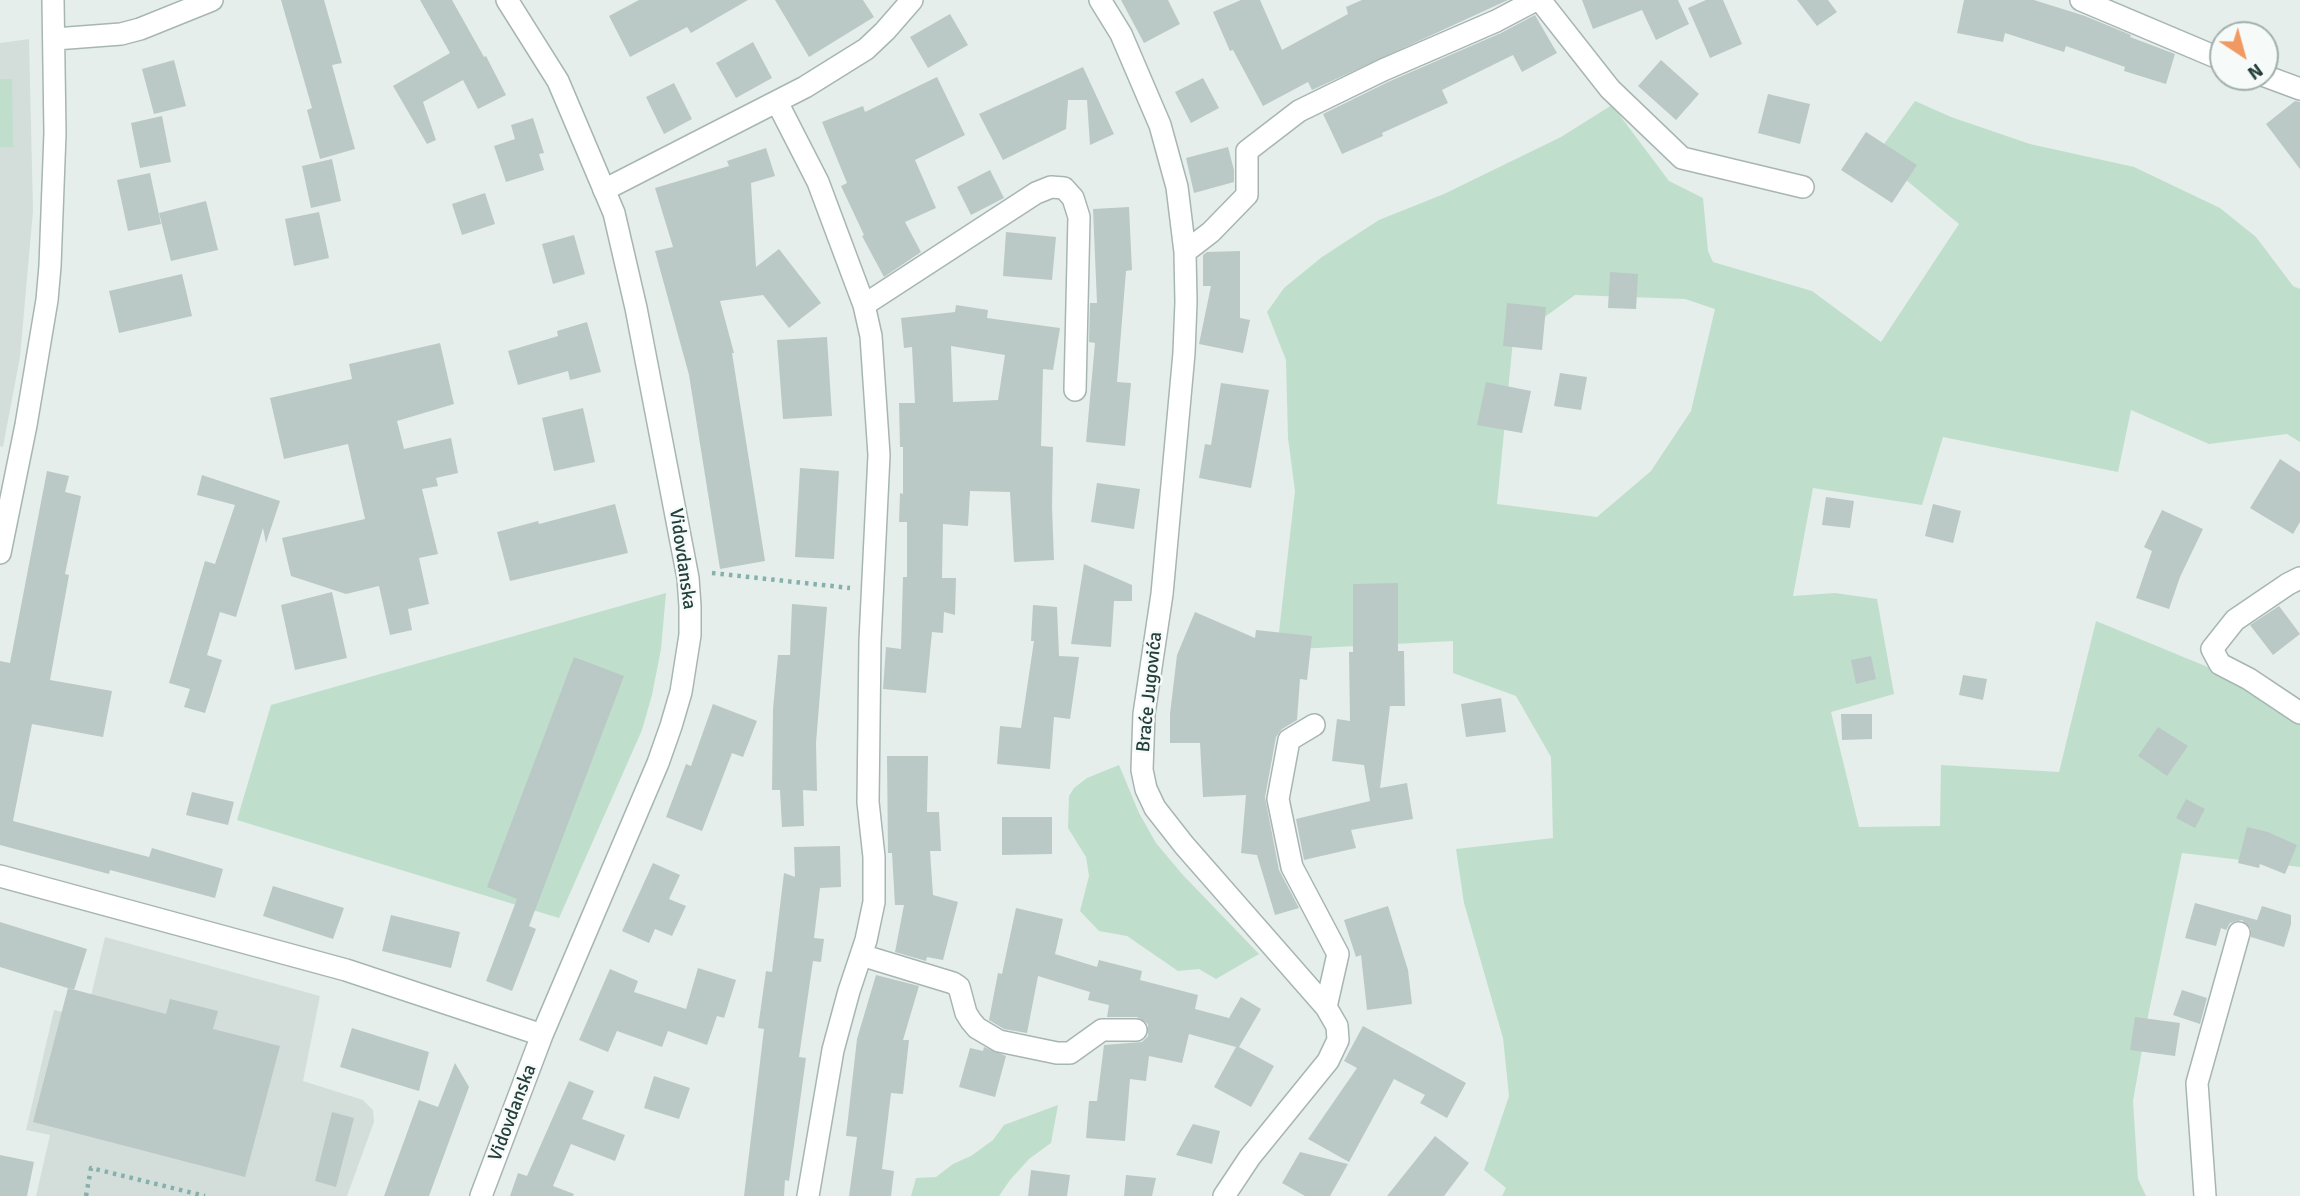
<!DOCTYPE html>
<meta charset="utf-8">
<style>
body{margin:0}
#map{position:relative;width:2300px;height:1196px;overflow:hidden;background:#e5eeeb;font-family:Signika,sans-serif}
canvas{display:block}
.north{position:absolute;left:2209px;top:21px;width:70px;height:70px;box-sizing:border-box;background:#f6faf9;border:2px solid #a2b0ae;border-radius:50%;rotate:144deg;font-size:19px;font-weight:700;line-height:28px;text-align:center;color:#24403d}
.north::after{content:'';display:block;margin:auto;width:24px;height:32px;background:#f09962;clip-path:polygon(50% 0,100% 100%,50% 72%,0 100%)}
</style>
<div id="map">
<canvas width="2300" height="1196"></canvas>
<div class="north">N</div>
</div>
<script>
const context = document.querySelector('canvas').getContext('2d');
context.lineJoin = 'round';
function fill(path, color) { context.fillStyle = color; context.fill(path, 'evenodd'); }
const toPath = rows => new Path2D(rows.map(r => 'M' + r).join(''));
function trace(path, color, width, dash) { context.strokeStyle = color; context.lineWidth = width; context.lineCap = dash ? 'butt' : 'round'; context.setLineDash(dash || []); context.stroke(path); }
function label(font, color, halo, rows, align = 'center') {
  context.font = font + ' Signika,sans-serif'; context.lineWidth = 5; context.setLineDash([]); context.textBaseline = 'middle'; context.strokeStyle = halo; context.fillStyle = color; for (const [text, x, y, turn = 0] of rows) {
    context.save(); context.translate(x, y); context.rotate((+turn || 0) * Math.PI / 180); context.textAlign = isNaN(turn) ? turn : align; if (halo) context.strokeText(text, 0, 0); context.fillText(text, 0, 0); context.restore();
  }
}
const built = toPath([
 [29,39,33,211,20,357,3,447,0,446,0,43],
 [105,937,320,996,303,1081,363,1100,373,1110,374,1122,347,1196,36,1196,50,1135,26,1130,54,1010,86,1017]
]);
const green = toPath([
 [0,79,12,79,13,147,0,147],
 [1915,101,1951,117,2030,144,2134,167,2220,208,2256,237,2293,286,2300,289,2300,442,2287,434,2209,444,2131,410,2118,472,1943,437,1922,505,1813,488,1793,596,1835,593,1877,599,1894,694,1831,712,1859,827,1940,826,1941,765,2059,772,2096,621,2215,670,2300,718,2300,867,2182,853,2148,1016,2133,1101,2138,1179,2146,1196,1502,1196,1506,1188,1484,1170,1509,1096,1503,1038,1464,903,1456,849,1553,838,1551,757,1516,696,1453,673,1453,641,1277,650,1295,491,1288,438,1286,360,1267,312,1284,288,1322,257,1379,220,1444,194,1561,137,1612,105,1669,181,1703,198,1708,251,1713,262,1812,291,1881,342,1959,224,1876,155],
 [1575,295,1685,299,1715,309,1691,411,1651,471,1597,517,1497,504,1513,340],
 [666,593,661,649,652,695,642,730,559,918,237,820,271,705],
 [1119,765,1139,813,1156,843,1182,874,1259,954,1216,979,1199,969,1178,971,1127,936,1099,931,1080,911,1089,876,1086,857,1068,828,1069,796,1074,788,1087,778],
 [1058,1105,1051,1143,1029,1159,1010,1180,999,1196,911,1196,916,1178,936,1177,953,1164,971,1156,993,1140,1004,1125]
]);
const building = toPath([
 [281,0,324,0,342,63,332,65,355,149,320,159,307,110,312,108],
 [420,0,452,0,484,57,486,56,506,95,478,109,463,80,423,102,436,140,427,144,393,86,450,53],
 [639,0,748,0,691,33,687,27,630,57,609,16],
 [775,0,863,0,874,17,809,57],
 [1121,0,1168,0,1180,24,1144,43],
 [1241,0,1260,0,1282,50,1348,14,1346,7,1362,0,1508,0,1312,90,1308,82,1263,106,1233,50,1230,51,1213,12],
 [1582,0,1678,0,1689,24,1656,40,1642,10,1593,29],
 [1706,0,1723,0,1742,44,1710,58,1688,8],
 [1797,0,1828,0,1837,12,1817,26],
 [1964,0,2034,0,2085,16,2131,35,2130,37,2175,54,2166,84,2124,71,2125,67,2066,46,2064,52,2005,33,2003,42,1957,33],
 [950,14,968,45,928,68,910,37],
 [1535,15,1557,53,1522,72,1513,55,1442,90,1448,103,1382,133,1383,136,1342,154,1323,114,1388,82,1501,33],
 [753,42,772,78,736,98,716,63],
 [174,60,186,106,154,114,142,69],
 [1661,60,1699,94,1676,120,1638,86],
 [1083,67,1114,134,1090,145,1087,100,1068,100,1066,129,1003,160,979,114],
 [937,77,965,135,915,160,936,208,905,222,921,252,884,277,862,236,864,235,841,186,847,183,822,122,863,106,865,112],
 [1203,78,1219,108,1191,123,1175,92],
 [674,83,692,119,664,134,646,97],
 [1768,94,1810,104,1800,144,1758,133],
 [2295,101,2300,102,2300,169,2266,124],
 [162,116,171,162,140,168,131,123],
 [533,118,544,153,539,154,544,170,506,182,494,146,515,139,511,125],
 [1866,132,1917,165,1892,203,1841,170],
 [1228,147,1234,170,1234,182,1194,193,1186,158],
 [766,148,775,176,751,183,756,267,779,249,821,303,789,328,763,295,720,301,734,353,732,353,765,561,720,569,689,375,655,251,673,247,655,188,729,166,727,161],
 [332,159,341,201,311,208,302,166],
 [990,170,1004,198,971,215,957,187],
 [150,173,161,224,128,231,117,180],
 [485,193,495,224,462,235,452,204],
 [206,201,218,250,171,261,159,213],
 [1129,207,1132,270,1126,271,1117,382,1131,383,1125,446,1086,442,1095,343,1089,342,1090,303,1097,303,1093,209],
 [319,212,329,258,294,266,285,219],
 [1006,232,1056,237,1052,280,1003,276],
 [574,235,585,274,553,284,542,244],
 [1240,251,1240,318,1250,320,1243,353,1199,344,1211,286,1203,286,1203,255,1207,252],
 [1610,272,1638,274,1636,309,1608,308],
 [182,274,192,316,119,333,109,291],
 [1507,303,1546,307,1542,350,1503,346],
 [956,305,988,310,987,318,1060,328,1053,370,1043,369,1041,446,1053,447,1052,507,1054,560,1014,562,1010,492,970,491,968,526,943,524,942,578,956,578,955,615,944,612,943,633,932,632,926,693,883,689,886,647,901,649,903,577,907,577,907,522,899,522,900,493,903,494,903,447,900,447,899,403,915,403,912,347,904,348,901,318,955,312],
 [951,346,1005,355,998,400,953,402],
 [587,322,601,372,570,380,568,371,518,385,508,351,558,336,557,331],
 [827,337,832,416,783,419,777,340],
 [440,343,454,404,397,421,404,449,451,438,458,473,436,478,438,486,422,489,438,554,419,558,429,604,408,609,412,630,390,635,379,586,346,594,291,576,282,538,365,519,348,444,284,459,270,398,352,379,349,364],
 [1560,373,1587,377,1581,410,1554,406],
 [1486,382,1531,391,1522,433,1477,425],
 [1221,383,1269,390,1251,488,1199,478,1205,444,1211,445],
 [583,408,595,462,554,471,542,418],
 [2280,459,2300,472,2300,522,2293,534,2250,508],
 [800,468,839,471,834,559,795,557],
 [47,471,69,476,65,492,81,496,65,574,69,575,50,680,112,691,103,737,32,724,13,821,149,857,152,848,223,869,215,898,110,870,109,874,0,845,0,661,10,663],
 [202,475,280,501,266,543,263,528,236,617,220,612,207,655,222,660,205,713,184,707,190,689,169,683,205,561,215,564,235,505,197,495],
 [1097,483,1140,489,1134,529,1091,522],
 [1826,497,1854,501,1850,528,1822,525],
 [615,504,628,553,510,581,497,532,538,521,539,524],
 [1933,504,1961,511,1953,543,1925,536],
 [2162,510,2203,529,2180,577,2169,609,2136,598,2152,551,2144,547],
 [1084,564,1132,585,1132,601,1114,601,1111,647,1071,644],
 [1398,583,1398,651,1404,651,1405,706,1390,706,1380,788,1407,783,1413,819,1351,830,1356,848,1304,860,1296,819,1370,801,1364,765,1332,761,1337,719,1350,721,1349,652,1353,652,1353,584],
 [332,592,347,658,295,670,281,605],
 [792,604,827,607,816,743,817,791,803,790,804,826,782,827,780,790,772,790,773,709,778,655,790,655],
 [1033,605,1057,607,1059,656,1079,657,1070,719,1054,717,1050,769,997,764,1000,726,1021,728,1034,641,1031,641],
 [2279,606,2300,634,2273,655,2250,625],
 [1195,612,1255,638,1256,630,1312,636,1307,680,1300,679,1297,720,1282,729,1276,737,1265,797,1279,870,1299,908,1275,915,1257,855,1241,853,1246,795,1203,797,1200,743,1170,743,1170,714,1177,655],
 [1871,656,1876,679,1856,684,1851,660],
 [574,657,624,676,529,926,536,929,512,991,486,981,517,899,487,887],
 [1963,675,1987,679,1983,700,1959,695],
 [1501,698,1506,732,1466,737,1461,704],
 [713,704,757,721,743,757,732,753,702,831,666,817,686,764,691,766],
 [1841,714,1872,714,1872,739,1842,740],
 [2158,727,2188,746,2167,776,2138,756],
 [887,756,928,756,927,812,939,812,941,851,930,851,933,895,958,902,943,960,927,957,926,961,895,952,904,905,895,905,892,853,888,853],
 [192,792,234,802,228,825,186,815],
 [2186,799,2205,809,2195,828,2176,818],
 [1002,817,1052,817,1052,854,1002,855],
 [2247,827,2268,832,2297,845,2285,874,2260,864,2259,868,2238,863],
 [840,846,841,887,820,888,814,938,824,939,821,962,813,961,799,1057,806,1058,789,1181,785,1180,784,1196,744,1196,764,1029,758,1028,766,971,772,972,784,873,795,877,794,847],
 [653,863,680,875,669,899,686,906,672,936,655,929,649,943,622,931],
 [273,886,344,908,333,939,263,916],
 [2195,903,2257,920,2262,906,2291,915,2291,924,2284,947,2251,937,2251,929,2242,920,2230,923,2226,930,2221,928,2216,946,2185,938],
 [1388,906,1408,970,1412,1004,1367,1010,1361,955,1356,957,1344,920],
 [1016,908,1063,919,1055,954,1097,967,1099,960,1142,971,1140,980,1198,995,1195,1009,1229,1018,1241,997,1261,1009,1239,1047,1274,1066,1251,1107,1214,1087,1236,1047,1189,1034,1182,1063,1149,1056,1146,1081,1130,1079,1125,1141,1086,1138,1089,1101,1097,1101,1104,1045,1142,1042,1148,1036,1148,1024,1137,1017,1107,1017,1109,1005,1088,1000,1090,992,1038,976,1027,1033,1004,1029,989,1020,998,973,1002,974],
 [391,915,460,932,451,968,382,951],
 [0,922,87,949,74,990,0,967],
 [698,968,736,980,724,1018,717,1016,707,1045,668,1031,662,1047,617,1031,608,1052,579,1040,610,969,638,981,634,992,686,1009],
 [876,975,919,986,903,1040,909,1040,903,1094,891,1093,882,1169,894,1171,891,1196,849,1196,857,1137,846,1136,857,1039],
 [68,988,166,1014,170,999,218,1011,213,1029,280,1046,245,1177,33,1122],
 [2182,990,2207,998,2200,1024,2173,1015],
 [2135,1017,2180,1023,2175,1056,2130,1050],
 [1363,1026,1466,1083,1447,1118,1420,1103,1425,1095,1394,1079,1349,1162,1308,1139,1357,1068,1344,1061],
 [352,1028,429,1052,419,1091,340,1067],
 [984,1047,1006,1056,995,1097,959,1087,970,1048,983,1051],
 [455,1063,469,1087,429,1196,384,1196,419,1100,438,1107],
 [654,1076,690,1088,679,1119,644,1108],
 [569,1081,594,1091,582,1119,625,1135,615,1161,571,1144,553,1186,574,1194,573,1196,510,1196,518,1173,527,1176],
 [332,1112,354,1118,336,1187,315,1181],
 [1193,1124,1220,1131,1212,1164,1176,1155],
 [1435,1136,1469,1163,1444,1196,1387,1196],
 [1300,1152,1348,1164,1330,1196,1305,1196,1282,1183],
 [0,1155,34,1162,27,1196,0,1196],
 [1031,1170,1070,1175,1067,1196,1028,1196],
 [1126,1175,1156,1178,1152,1196,1124,1196]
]);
const path = toPath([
 [712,573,850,588],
 [86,1196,91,1168,205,1196]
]);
const minor = toPath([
 [1100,0,1121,34,1160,125,1177,187,1185,252,1186,302,1184,353,1162,594,1144,714,1142,770,1146,789,1155,808,1184,845,1326,1007,1337,1026,1338,1040,1328,1061,1250,1157,1224,1196],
 [1540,0,1610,89,1682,158,1803,187],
 [2081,0,2223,60],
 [55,39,121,34,140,29,212,0],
 [2265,76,2300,89],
 [777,102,818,182,864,305,871,336,879,455,870,641,868,802,874,857,874,902,866,940,849,991,833,1050,808,1196],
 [604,190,805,87,866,49,885,31,912,0],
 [1185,252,1211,232,1247,195,1247,151,1299,111,1383,70,1496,21,1536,0],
 [864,305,1036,193,1051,187,1064,188,1073,198,1079,217,1075,390],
 [0,553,26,425,47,300,50,266,55,133,53,0],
 [2300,578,2288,584,2235,620,2212,649,2220,664,2249,679,2300,713],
 [1314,725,1289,740,1278,799,1292,867,1338,954,1326,1007],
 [861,955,953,983,959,987,966,1013,971,1021,977,1028,999,1041,1057,1053,1070,1053,1102,1030,1136,1030],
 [2205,1196,2197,1083,2239,933]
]);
const tertiary = toPath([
 [0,876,346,970,542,1035],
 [481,1196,542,1035,658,763,671,726,681,692,690,635,690,606,688,578,636,308,614,213,558,81,507,0]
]);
const streetNames = [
 ["Vidovdanska",682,559,82],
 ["Braće Jugovića",1150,692,-84],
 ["Vidovdanska",513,1113,-69]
];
fill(built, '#d3dedb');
fill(green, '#bfdfcc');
fill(building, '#bac9c5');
trace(minor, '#a7b6b3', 24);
trace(tertiary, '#a7b6b3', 24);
trace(path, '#86b1aa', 4.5, [3.5, 5]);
trace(minor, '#fff', 21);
trace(tertiary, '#fff', 21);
label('19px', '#24403d', '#f6faf9', streetNames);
</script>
